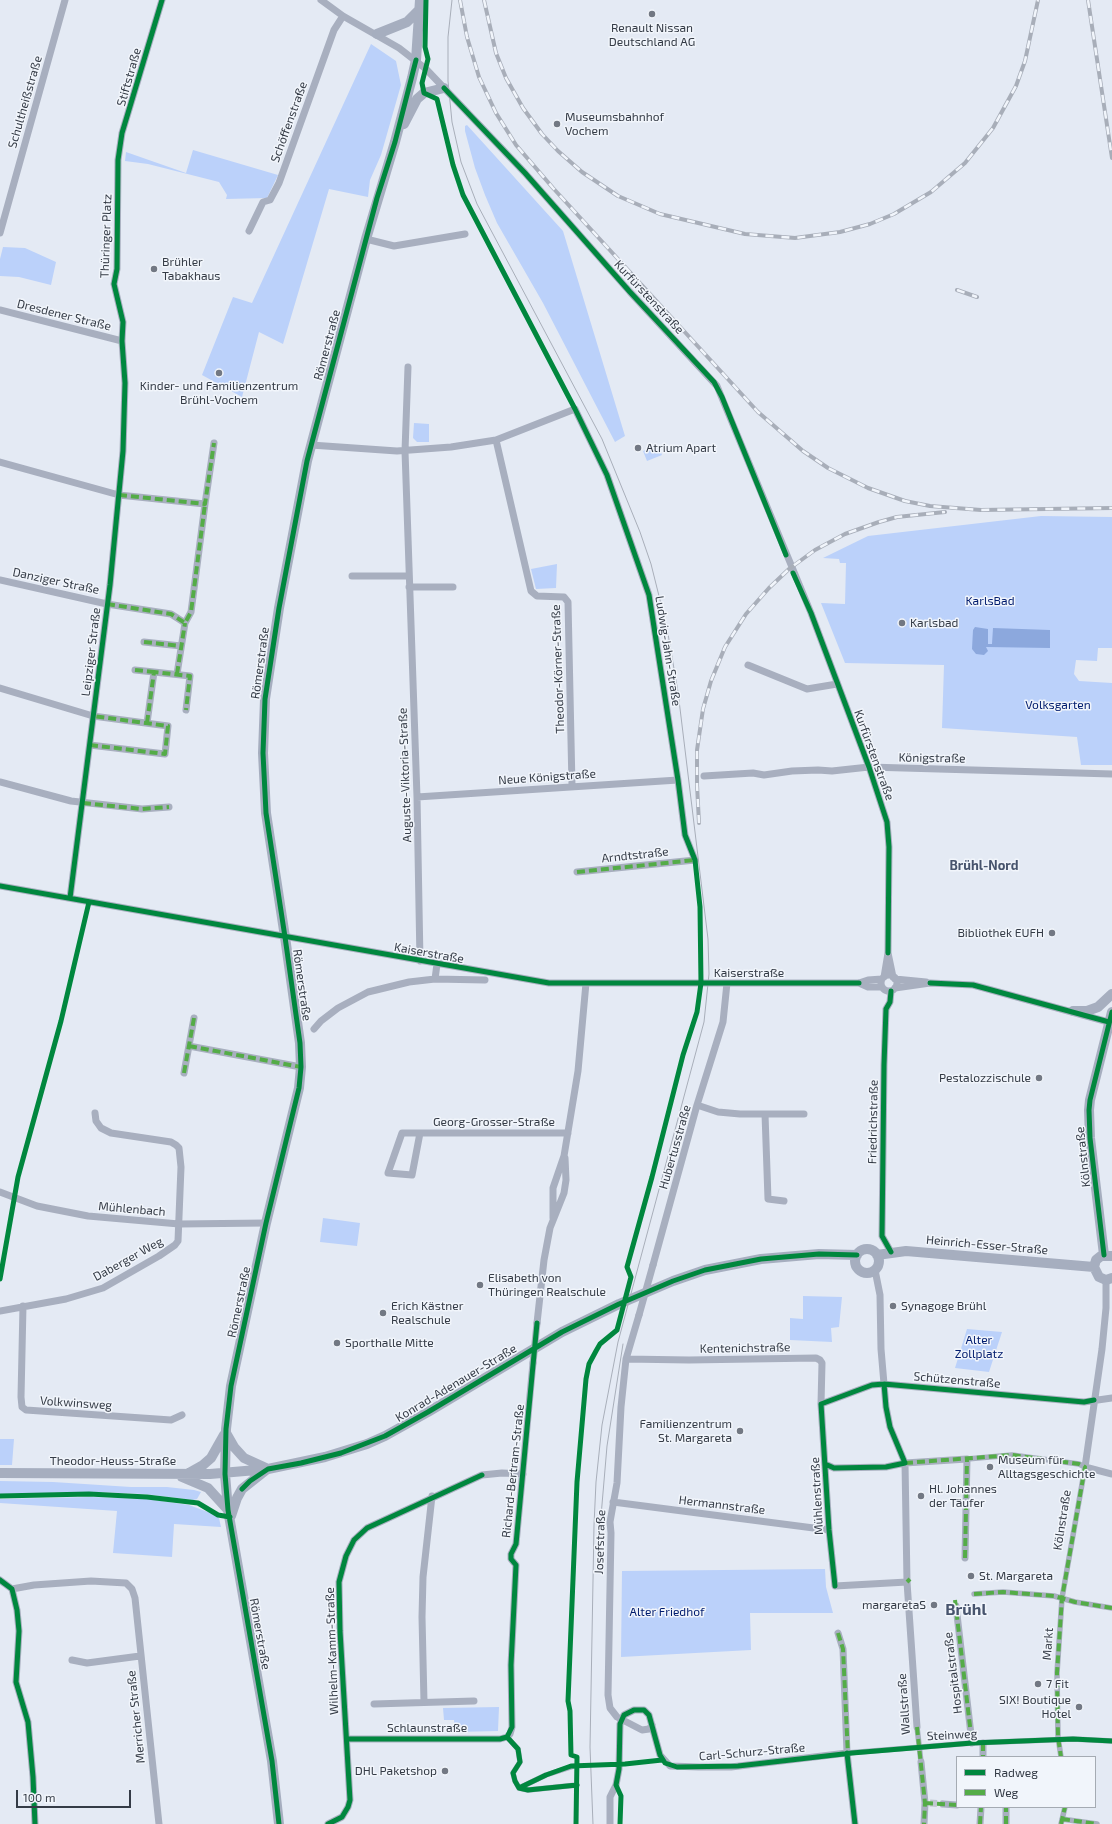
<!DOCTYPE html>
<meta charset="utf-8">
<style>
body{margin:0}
#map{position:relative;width:1112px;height:1824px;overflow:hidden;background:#e4eaf4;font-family:"Exo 2",sans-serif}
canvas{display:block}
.legend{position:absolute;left:956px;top:1756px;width:140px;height:52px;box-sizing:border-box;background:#f1f5fb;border:1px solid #a5abb3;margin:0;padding:5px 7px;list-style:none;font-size:12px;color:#343b46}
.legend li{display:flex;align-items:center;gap:8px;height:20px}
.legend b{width:20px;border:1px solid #a5abb3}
.scale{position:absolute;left:16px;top:1790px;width:115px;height:18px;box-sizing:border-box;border:2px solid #343b46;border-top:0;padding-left:5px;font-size:12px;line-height:14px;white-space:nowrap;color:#343b46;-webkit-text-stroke:3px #f1f5fb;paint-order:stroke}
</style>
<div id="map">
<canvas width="1112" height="1824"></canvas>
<ul class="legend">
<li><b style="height:5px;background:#00873e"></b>Radweg</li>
<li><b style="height:5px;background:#54ac47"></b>Weg</li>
</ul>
<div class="scale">100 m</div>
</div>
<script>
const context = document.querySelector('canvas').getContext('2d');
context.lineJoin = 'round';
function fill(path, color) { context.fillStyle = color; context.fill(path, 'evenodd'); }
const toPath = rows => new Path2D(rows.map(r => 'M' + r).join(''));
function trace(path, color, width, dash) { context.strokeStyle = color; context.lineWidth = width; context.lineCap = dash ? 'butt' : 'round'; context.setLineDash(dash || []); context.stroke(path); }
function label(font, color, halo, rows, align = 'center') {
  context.font = font + ' "Exo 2",sans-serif'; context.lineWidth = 3; context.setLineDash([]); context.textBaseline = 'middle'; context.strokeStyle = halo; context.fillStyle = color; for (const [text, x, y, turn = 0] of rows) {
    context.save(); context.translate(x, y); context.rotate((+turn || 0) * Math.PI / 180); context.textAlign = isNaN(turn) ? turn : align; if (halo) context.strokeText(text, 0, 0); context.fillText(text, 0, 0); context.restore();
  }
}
const green = toPath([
 [371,44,396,61,401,85,381,155,370,180,368,197,329,189,283,344,259,332,242,397,202,375,233,297,252,303],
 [467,125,563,231,625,436,615,442,543,303,497,223,485,195,475,168,465,131,465,126],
 [193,150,278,175,267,198,226,199,227,195,219,182,148,164,125,161,126,152,186,173],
 [3,247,25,248,56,262,51,285,19,277,0,276,0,259],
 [414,423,429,424,429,442,417,442,413,438],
 [658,446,662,455,647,461,643,451],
 [1041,516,1112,517,1112,648,1098,648,1097,661,1076,660,1074,674,1079,681,1112,683,1112,765,1081,765,1077,737,942,728,944,665,845,663,821,603,845,604,846,563,840,563,839,559,823,558,868,536],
 [557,564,556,588,536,589,531,569],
 [323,1218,360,1223,357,1246,320,1242],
 [803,1296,842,1297,839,1327,831,1328,832,1342,790,1340,790,1318,803,1319],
 [967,1329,1002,1332,989,1372,955,1368],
 [0,1439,14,1439,12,1465,0,1465],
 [0,1481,53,1482,131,1487,167,1487,194,1490,201,1492,197,1499,193,1500,144,1494,98,1492,0,1494],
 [91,1497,148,1499,189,1505,216,1515,219,1518,221,1527,174,1524,172,1557,113,1553,117,1511,0,1503,0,1499],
 [825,1569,826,1587,833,1613,750,1613,751,1650,621,1657,622,1571],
 [499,1707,498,1731,455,1732,454,1720,444,1720,443,1708]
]);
const water = toPath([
 [975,627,988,629,988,644,992,644,993,628,1050,630,1050,648,986,647,988,651,984,655,976,654,972,649,973,630]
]);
const minorTunnel = toPath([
 [930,1803,943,1804]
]);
const pedestrian = toPath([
 [967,1459,1012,1455,1079,1464,1085,1467,1062,1598,1057,1673,1058,1737,1061,1757],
 [974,1594,1003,1592,1054,1596,1075,1602,1112,1608],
 [917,1727,921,1762],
 [507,1737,518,1749,520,1762,513,1773,515,1781,519,1788,528,1790,577,1785],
 [847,1753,972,1743,1073,1739,1112,1741],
 [519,1788,546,1775,574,1766],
 [1062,1819,1097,1824],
 [1061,1824,1065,1807]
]);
const minor = toPath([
 [321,0,343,16,399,48,426,69,525,173,630,292,717,386,811,613,869,767,887,822,889,847,888,953,884,977],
 [249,231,263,202,270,200,279,183,334,30,343,16],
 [0,233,65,0],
 [366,239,394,246,465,234],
 [0,310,122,341],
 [408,367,405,451,417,797,420,961],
 [496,440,531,591,537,596,564,597,568,602,572,786],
 [311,445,397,451,451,447,496,440,575,409,607,475,649,595,678,780,685,835,695,860,577,872],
 [0,462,119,495,205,504,214,443],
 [352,576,409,576],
 [0,580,107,604,171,614,185,623,191,612,205,504],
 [409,587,453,587],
 [144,642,181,646],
 [748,665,807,689,837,684],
 [135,670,154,672],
 [177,674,185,623],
 [0,688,93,716,168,726,165,754,90,745],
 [147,723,154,672,190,676,186,710],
 [704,776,753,773,764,775,792,771,818,770,832,771,869,767,1112,774],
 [0,782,71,801,142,809,169,807],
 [417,797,678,780],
 [0,886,549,983,859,983,868,980,882,979],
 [70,898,110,585,123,451,125,383,122,341,123,322,114,284,117,269,118,160,122,133,162,0],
 [888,953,893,977],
 '881 983a8 8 0 1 1 16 0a8 8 0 1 1-16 0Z',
 [435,979,437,964],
 [895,979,926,982],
 [859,983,868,987,882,987],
 [895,988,930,983,973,985,1112,1023],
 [891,991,890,1002,886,1009,884,1065,882,1236,891,1252],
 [314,1029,321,1021,338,1008,368,992,409,982,435,979,485,980],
 [189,1046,301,1067],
 [184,1073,194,1018],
 [697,1105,718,1112,740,1114,804,1114],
 [765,1114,768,1199,784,1201],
 [420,1133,412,1175,388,1173,402,1133,568,1133],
 [0,1192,37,1206,88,1216,179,1224,266,1223],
 [553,1218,553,1188,564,1156,578,1071,586,983],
 [653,1265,697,1105,723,1022,727,983],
 [875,1270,880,1295,881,1349,886,1407,890,1427,905,1463,907,1582,917,1727],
 [1106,1280,1106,1308,1102,1349,1085,1467,1112,1474],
 [23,1306,21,1397,22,1407,26,1410,171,1420,182,1415],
 [0,1311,66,1299,103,1288,159,1256,175,1245,178,1241,181,1167,179,1148,176,1145,171,1142,111,1133,101,1128,96,1121,95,1113],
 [639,1315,626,1359,621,1407,617,1483,610,1522,611,1533,608,1695,610,1708,617,1717,642,1730,649,1729,652,1725],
 [537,1323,544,1260,550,1228,564,1193,566,1180,565,1158],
 [626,1359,689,1360,816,1358,820,1360,822,1363,821,1404,829,1530,835,1586,907,1582],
 [821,1404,872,1385,884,1384,1084,1402,1112,1398],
 [825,1464,834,1468,886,1467,905,1463,967,1459,965,1558],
 [613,1502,829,1530],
 [0,1580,12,1589],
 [12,1589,34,1585,91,1581,126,1583,132,1589,135,1598,159,1824],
 [12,1589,17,1610,19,1631,16,1682,28,1722,33,1777,35,1824],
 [956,1606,972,1743],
 [838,1633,843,1649,847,1753,855,1824],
 [72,1660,87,1663,140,1656],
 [424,1702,422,1617,423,1577,432,1496],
 [374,1704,474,1701],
 [347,1739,500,1739,507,1737,510,1734,512,1727,511,1665,516,1565,511,1559,511,1554,516,1544,533,1363],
 [983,1743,983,1757],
 [921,1762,925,1803,924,1824],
 [943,1804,957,1805],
 [328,1824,342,1817,348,1807,350,1800,340,1631,339,1582,346,1556,354,1540,367,1528,482,1475,502,1473,523,1474],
 [610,1824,610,1797,616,1785,619,1769,620,1724,624,1715,634,1710,644,1710,649,1715,660,1755,670,1766,699,1767,731,1767,847,1753],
 [980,1824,981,1807],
 [1006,1824,1006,1807]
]);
const secondary = toPath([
 [377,34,407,22,420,9],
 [404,124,417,99,424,93,444,88],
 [1073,1011,1087,1011,1098,1007,1112,994],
 '855 1261a12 12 0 1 1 24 0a12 12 0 1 1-24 0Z',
 [877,1255,906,1251,1094,1267],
 [1104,1255,1090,1138,1089,1110,1090,1100,1112,1012],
 [1112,1256,1101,1256,1096,1260,1094,1267,1099,1277,1106,1280,1112,1278],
 [226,1433,234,1447,244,1458,266,1468],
 [0,1473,210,1474,268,1469,325,1457,367,1444,385,1436,428,1412,562,1332,619,1304,673,1281,705,1270,761,1259,819,1254,857,1255],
 [187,1474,203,1465,211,1458,224,1435],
 [182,1477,208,1488,228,1510],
 [231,1516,237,1498,242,1489,266,1470],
 [279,1824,272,1761,228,1510,225,1474,226,1429,231,1386,266,1223,299,1088,301,1067,300,1043,285,937,266,813,263,753,265,699,279,608,307,461,366,239,395,142,412,78,416,60,420,0]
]);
const tram = toPath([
 [452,0,448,37,448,81,452,122,461,162,477,204,602,439,640,532,651,564,667,628,678,692,708,939,709,974,704,1022,618,1342,602,1425,596,1482,594,1525,590,1747,593,1824],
 [600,1528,607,1446,623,1344]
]);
const rail = toPath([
 [460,0,467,37,479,77,496,113,516,145,553,188,758,412,803,451,828,468,868,488,905,501,930,506,981,510,1112,508],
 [484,0,496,53,506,78,523,108,542,134,558,151,582,172,618,196,660,214,745,234,795,238,840,232,870,224,894,214,931,192,965,163,993,128,1016,86,1025,61,1038,0],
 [1088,0,1112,158],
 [957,290,977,297],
 [699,823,697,785,697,750,703,709,711,681,725,647,746,614,769,588,789,569,815,550,845,534,879,522,897,517,945,512]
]);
const minorBridge = toPath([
 [639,1315,653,1265],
 [533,1363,537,1323]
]);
const quiet = toPath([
 [119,495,205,504,214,443],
 [107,604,171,614,185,623,191,612,205,504],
 [144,642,181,646],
 [135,670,154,672],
 [177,674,185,623],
 [147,723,154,672,190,676,186,710],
 [90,745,165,754,168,726,93,716],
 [83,803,142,809,169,807],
 [577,872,695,860],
 [189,1046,301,1067],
 [184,1073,194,1018],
 [905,1463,1012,1455,1079,1464,1085,1467,1062,1598,1057,1673,1058,1737,1061,1757],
 [965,1558,967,1459],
 [907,1582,910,1579],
 [974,1594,1003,1592,1054,1596,1075,1602,1112,1608],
 [955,1600,972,1743],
 [838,1633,843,1649,848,1756],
 [917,1727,925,1803,924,1824],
 [983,1743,983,1757],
 [925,1803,957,1805],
 [1062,1819,1097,1824],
 [980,1824,981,1807],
 [1006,1824,1006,1807],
 [1061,1824,1065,1807]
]);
const cycleway = toPath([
 [426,0,425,47,428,59,422,83,424,93,437,99,453,165,463,195,575,409,607,475,649,595,678,780,685,835,695,860,700,907,701,983,697,1012,683,1055,652,1177,627,1267,631,1277,617,1330,600,1344,596,1351,589,1364,586,1379,577,1482,568,1701,570,1711,571,1755,577,1757,576,1824],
 [444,88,525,173,630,292,714,382,722,397,786,555],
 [793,573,811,613,869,767,887,822,889,847,888,953],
 [0,886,549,983,859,983],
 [70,898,110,585,123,451,125,383,122,341,123,322,114,284,117,269,118,160,122,133,162,0],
 [930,983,973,985,1109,1022],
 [891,991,890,1002,886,1009,884,1065,882,1236,891,1252],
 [1104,1255,1090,1138,1089,1110,1090,1100,1112,1012],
 [0,1279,18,1177,61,1021,89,902],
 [825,1464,834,1468,886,1467,905,1463,890,1427,886,1407,884,1384],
 [242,1489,250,1481,268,1469,301,1463,341,1453,385,1436,428,1412,562,1332,619,1304,673,1281,705,1270,761,1259,819,1254,857,1255],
 [0,1496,89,1494,147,1497,198,1503,218,1515,230,1517],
 [0,1580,12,1589,17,1610,19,1631,16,1682,28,1722,33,1777,35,1824],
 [835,1586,829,1530,821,1404,872,1385,884,1384,1084,1402,1094,1400],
 [507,1737,512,1727,511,1665,516,1565,511,1559,511,1554,516,1544,537,1323],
 [507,1737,518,1749,520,1762,513,1773,515,1781,519,1788,528,1790,577,1785],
 [347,1739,500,1739,507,1737],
 [847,1753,855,1824],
 [519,1788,546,1775,571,1766,625,1764,662,1760],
 [279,1824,272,1761,228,1510,225,1474,226,1429,231,1386,266,1223,299,1088,301,1067,300,1043,285,937,266,813,263,753,265,699,279,608,307,461,377,198,395,142,416,60],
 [328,1824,342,1817,348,1807,350,1800,340,1631,339,1582,346,1556,354,1540,367,1528,482,1475],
 [620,1824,621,1796,616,1785,619,1769,620,1724,624,1715,634,1710,644,1710,649,1715,660,1755,665,1763,677,1767,738,1766,852,1753,972,1743,1073,1739,1112,1741]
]);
const markers = [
 [652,14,4,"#727883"],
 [557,124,4,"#727883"],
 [154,269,4,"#727883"],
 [219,373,4,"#727883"],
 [638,448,4,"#727883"],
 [902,623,4,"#727883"],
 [1052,933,4,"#727883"],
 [1039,1078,4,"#727883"],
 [480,1285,4,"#727883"],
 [893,1306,4,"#727883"],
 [383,1313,4,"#727883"],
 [337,1343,4,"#727883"],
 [740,1431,4,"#727883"],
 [990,1467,4,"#727883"],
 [921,1496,4,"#727883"],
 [971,1576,4,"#727883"],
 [934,1605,4,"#727883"],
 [1038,1684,4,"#727883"],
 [1079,1707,4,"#727883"],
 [445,1771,4,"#727883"]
];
const poiNames = [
 ["Renault Nissan",652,28,"center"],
 ["Deutschland AG",652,42,"center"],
 ["Museumsbahnhof",565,117],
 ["Vochem",565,131],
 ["Brühler",162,262],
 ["Tabakhaus",162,276],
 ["Kinder- und Familienzentrum",219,386,"center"],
 ["Brühl-Vochem",219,400,"center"],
 ["Atrium Apart",646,448],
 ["Karlsbad",910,623],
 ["Bibliothek EUFH",1044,933,"right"],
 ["Pestalozzischule",1031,1078,"right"],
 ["Elisabeth von",488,1278],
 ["Thüringen Realschule",488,1292],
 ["Erich Kästner",391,1306],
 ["Realschule",391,1320],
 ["Synagoge Brühl",901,1306],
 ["Sporthalle Mitte",345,1343],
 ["Familienzentrum",732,1424,"right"],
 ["St. Margareta",732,1438,"right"],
 ["Museum für",998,1460],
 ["Alltagsgeschichte",998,1474],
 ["Hl. Johannes",929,1489],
 ["der Täufer",929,1503],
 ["St. Margareta",979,1576],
 ["margaretaS",926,1605,"right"],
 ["7 Fit",1046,1684],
 ["SIX! Boutique",1071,1700,"right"],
 ["Hotel",1071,1714,"right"],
 ["DHL Paketshop",437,1771,"right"]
];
const streetNames = [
 ["Stiftstraße",129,77,-74],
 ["Schultheißstraße",25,102,-74],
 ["Schöffenstraße",289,122,-70],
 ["Thüringer Platz",106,236,-88],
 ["Kurfürstenstraße",649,297,47],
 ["Dresdener Straße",64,315,14],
 ["Römerstraße",327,345,-75],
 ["Danziger Straße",56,581,12],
 ["Ludwig-Jahn-Straße",668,651,81],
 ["Leipziger Straße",91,652,-83],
 ["Römerstraße",260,663,-82],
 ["Theodor-Körner-Straße",558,669,-92],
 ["Kurfürstenstraße",874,755,70],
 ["Königstraße",932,758,1],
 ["Auguste-Viktoria-Straße",405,775,-92],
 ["Neue Königstraße",547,777,-4],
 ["Arndtstraße",635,855,-6],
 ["Kaiserstraße",429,953,10],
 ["Kaiserstraße",749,973],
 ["Römerstraße",302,985,82],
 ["Georg-Grosser-Straße",494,1122],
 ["Friedrichstraße",873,1122,-89],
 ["Hubertusstraße",675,1147,-74],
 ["Kölnstraße",1083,1157,-96],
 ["Mühlenbach",132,1209,5],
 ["Heinrich-Esser-Straße",987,1245,5],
 ["Daberger Weg",128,1259,-29],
 ["Römerstraße",239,1302,-78],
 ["Kentenichstraße",745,1348,-1],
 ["Schützenstraße",957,1380,5],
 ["Konrad-Adenauer-Straße",456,1383,-31],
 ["Volkwinsweg",76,1403,4],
 ["Theodor-Heuss-Straße",113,1461],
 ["Richard-Bertram-Straße",513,1471,-84],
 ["Mühlenstraße",817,1496,-93],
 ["Hermannstraße",722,1505,7],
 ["Kölnstraße",1062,1520,-81],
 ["Josefstraße",600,1542,-88],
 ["Römerstraße",260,1634,80],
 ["Markt",1048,1644,-86],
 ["Wilhelm-Kamm-Straße",332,1651,-92],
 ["Hospitalstraße",953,1673,-97],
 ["Wallstraße",904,1704,-94],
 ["Merricher Straße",136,1717,-96],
 ["Schlaunstraße",427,1728],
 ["Steinweg",952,1735,-3],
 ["Carl-Schurz-Straße",752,1752,-5]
];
const parkNames = [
 ["KarlsBad",990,601],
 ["Volksgarten",1058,705],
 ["Alter",979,1340],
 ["Zollplatz",979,1354],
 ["Alter Friedhof",667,1612]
];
const neighbourhoodNames = [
 ["Brühl-Nord",984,866]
];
const districtNames = [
 ["Brühl",966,1610]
];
fill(green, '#bbd1fa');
fill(water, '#8ca8dd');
trace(minorTunnel, '#c1c7d1', 7, [7, 3.5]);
trace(pedestrian, '#a8afbf', 5.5);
trace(minor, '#a8afbf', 7);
trace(secondary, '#a6aebf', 10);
trace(tram, '#a8aeb9', 1);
trace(rail, '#a8aeb9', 4);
trace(rail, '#f1f5fb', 2.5, [8]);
trace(minorBridge, '#a8afbf', 7);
trace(quiet, '#54ac47', 4, [8, 4]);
trace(cycleway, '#00873e', 5);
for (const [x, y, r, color] of markers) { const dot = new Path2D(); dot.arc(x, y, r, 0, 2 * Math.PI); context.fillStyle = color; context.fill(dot); trace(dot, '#f1f5fb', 1.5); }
label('12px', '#343b46', '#f1f5fb', poiNames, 'left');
label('12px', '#343b46', '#f1f5fb', streetNames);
label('12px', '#001c6e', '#f1f5fb', parkNames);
label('bold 13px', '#47546d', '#f1f5fb', neighbourhoodNames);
label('bold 16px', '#47546d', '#f1f5fb', districtNames);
</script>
